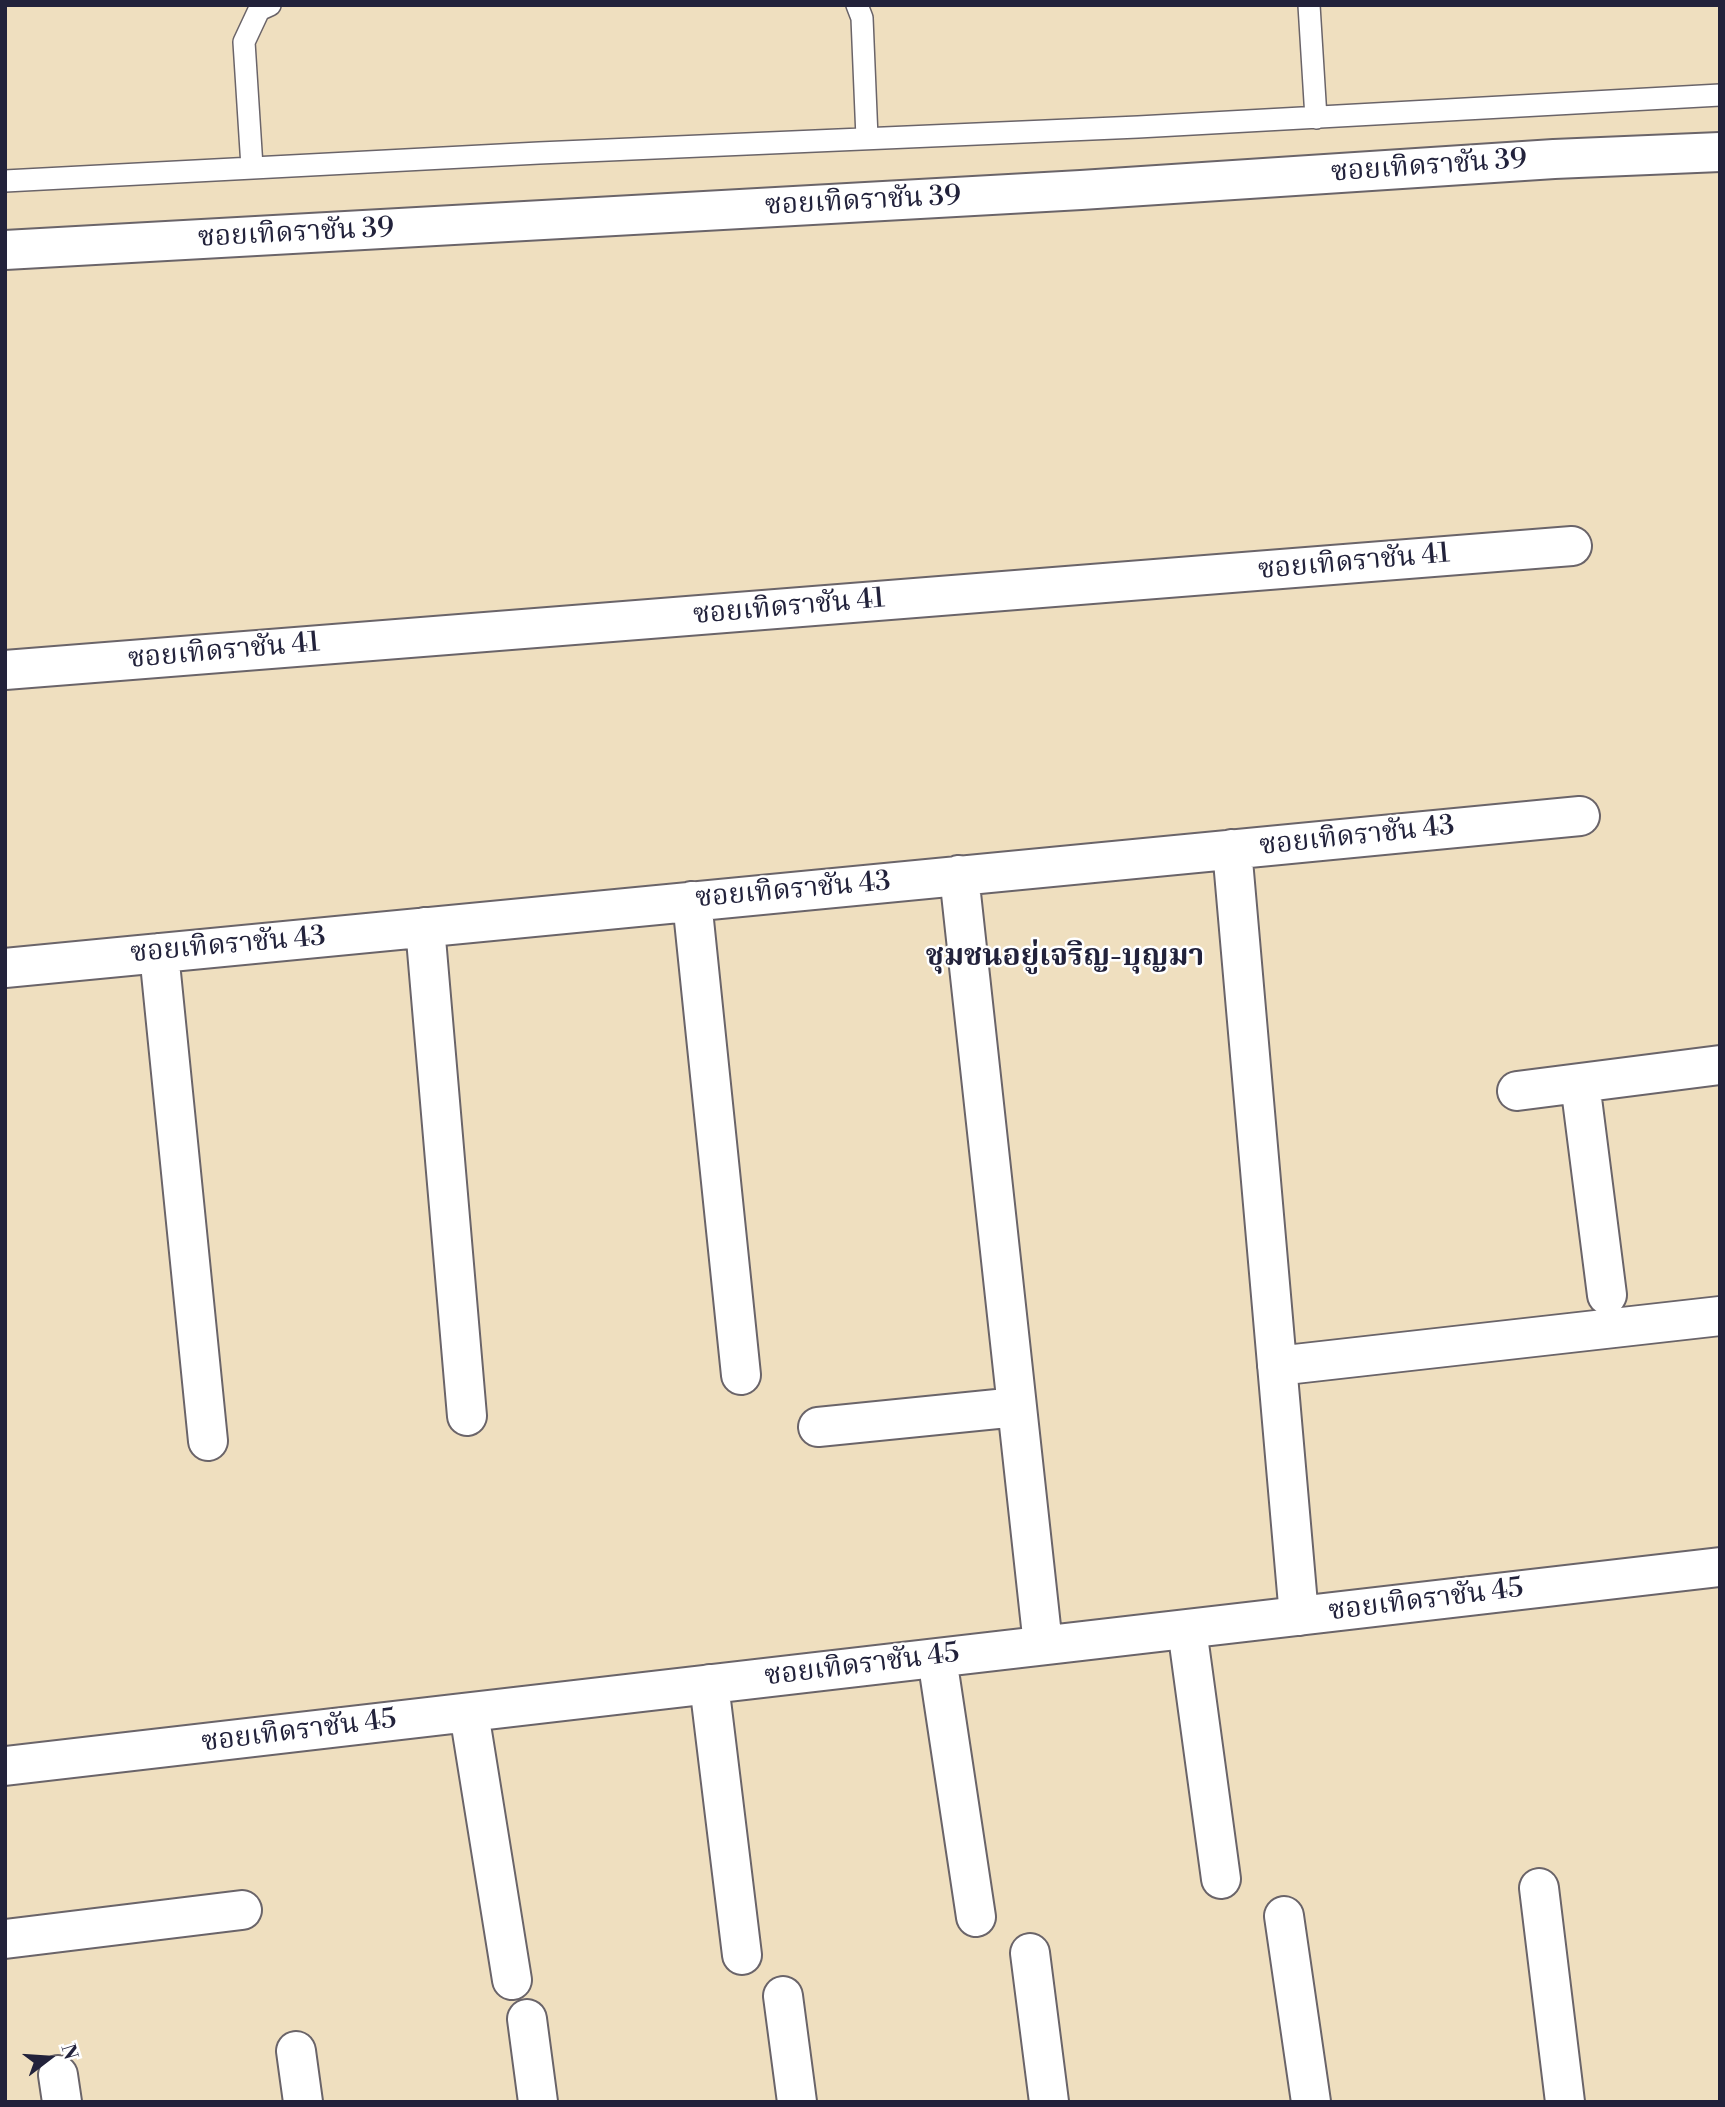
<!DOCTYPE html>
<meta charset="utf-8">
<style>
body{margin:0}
#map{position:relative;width:1725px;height:2107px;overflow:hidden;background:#efdfbf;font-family:"Libre Bodoni",serif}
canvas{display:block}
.frame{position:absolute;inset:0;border:7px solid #22223b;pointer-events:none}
.north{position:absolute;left:14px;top:2023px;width:70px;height:70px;-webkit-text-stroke:5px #fff;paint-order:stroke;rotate:73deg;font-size:19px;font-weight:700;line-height:28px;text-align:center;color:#22223b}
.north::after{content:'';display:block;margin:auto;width:24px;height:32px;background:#22223b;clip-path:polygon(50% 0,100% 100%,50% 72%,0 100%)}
</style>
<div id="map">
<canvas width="1725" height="2107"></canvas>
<div class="frame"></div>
<div class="north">N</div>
</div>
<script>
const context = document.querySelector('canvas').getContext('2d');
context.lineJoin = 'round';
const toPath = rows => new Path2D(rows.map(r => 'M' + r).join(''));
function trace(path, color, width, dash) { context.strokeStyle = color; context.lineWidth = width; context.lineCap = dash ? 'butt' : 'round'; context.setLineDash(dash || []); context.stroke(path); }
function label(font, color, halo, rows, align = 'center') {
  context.font = font + ' "Libre Bodoni","Noto Serif Thai",serif'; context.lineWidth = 5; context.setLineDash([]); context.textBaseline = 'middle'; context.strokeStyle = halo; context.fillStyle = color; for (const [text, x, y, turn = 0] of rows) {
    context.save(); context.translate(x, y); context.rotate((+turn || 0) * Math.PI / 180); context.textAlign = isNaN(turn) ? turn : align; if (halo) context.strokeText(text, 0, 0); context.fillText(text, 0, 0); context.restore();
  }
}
const lane = toPath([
 [857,5,862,18,867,138],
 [1309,5,1316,118],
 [252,167,244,42,259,10,270,5],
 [5,181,539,153,1138,127,1720,95]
]);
const street = toPath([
 [5,250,1081,190,1554,159,1720,152],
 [5,670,1572,546],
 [1232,849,1299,1616],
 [959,875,1043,1645],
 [692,901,741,1375],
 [425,927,467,1416],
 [159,953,208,1441],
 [5,968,1580,816],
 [1580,1083,1607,1295],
 [1517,1091,1720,1065],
 [1277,1366,1720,1316],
 [818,1427,1017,1407],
 [1187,1629,1221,1879],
 [937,1658,976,1917],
 [709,1684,742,1955],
 [469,1713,512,1980],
 [5,1766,1720,1567],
 [1539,1888,1565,2102],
 [1284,1916,1311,2102],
 [5,1939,242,1910],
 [1030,1953,1049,2102],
 [783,1996,797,2102],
 [527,2019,538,2102],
 [296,2051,303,2102],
 [58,2075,62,2102]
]);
const streetNames = [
 ["ซอยเทิดราชัน 39",1429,167,-4],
 ["ซอยเทิดราชัน 39",863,202,-3],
 ["ซอยเทิดราชัน 39",296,234,-3],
 ["ซอยเทิดราชัน 41",1354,563,-5],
 ["ซอยเทิดราชัน 41",789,608,-5],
 ["ซอยเทิดราชัน 41",224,652,-5],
 ["ซอยเทิดราชัน 43",1357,837,-6],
 ["ซอยเทิดราชัน 43",793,891,-5],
 ["ซอยเทิดราชัน 43",228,946,-5],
 ["ซอยเทิดราชัน 45",1426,1601,-7],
 ["ซอยเทิดราชัน 45",862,1666,-7],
 ["ซอยเทิดราชัน 45",299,1732,-7]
];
const neighbourhoodNames = [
 ["ชุมชนอยู่เจริญ-บุญมา",1065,958]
];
trace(lane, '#6a6469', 24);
trace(street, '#6a6469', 42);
trace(lane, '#fff', 21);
trace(street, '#fff', 38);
label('28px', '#22223b', '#fff', streetNames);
label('bold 30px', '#22223b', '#fff', neighbourhoodNames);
</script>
